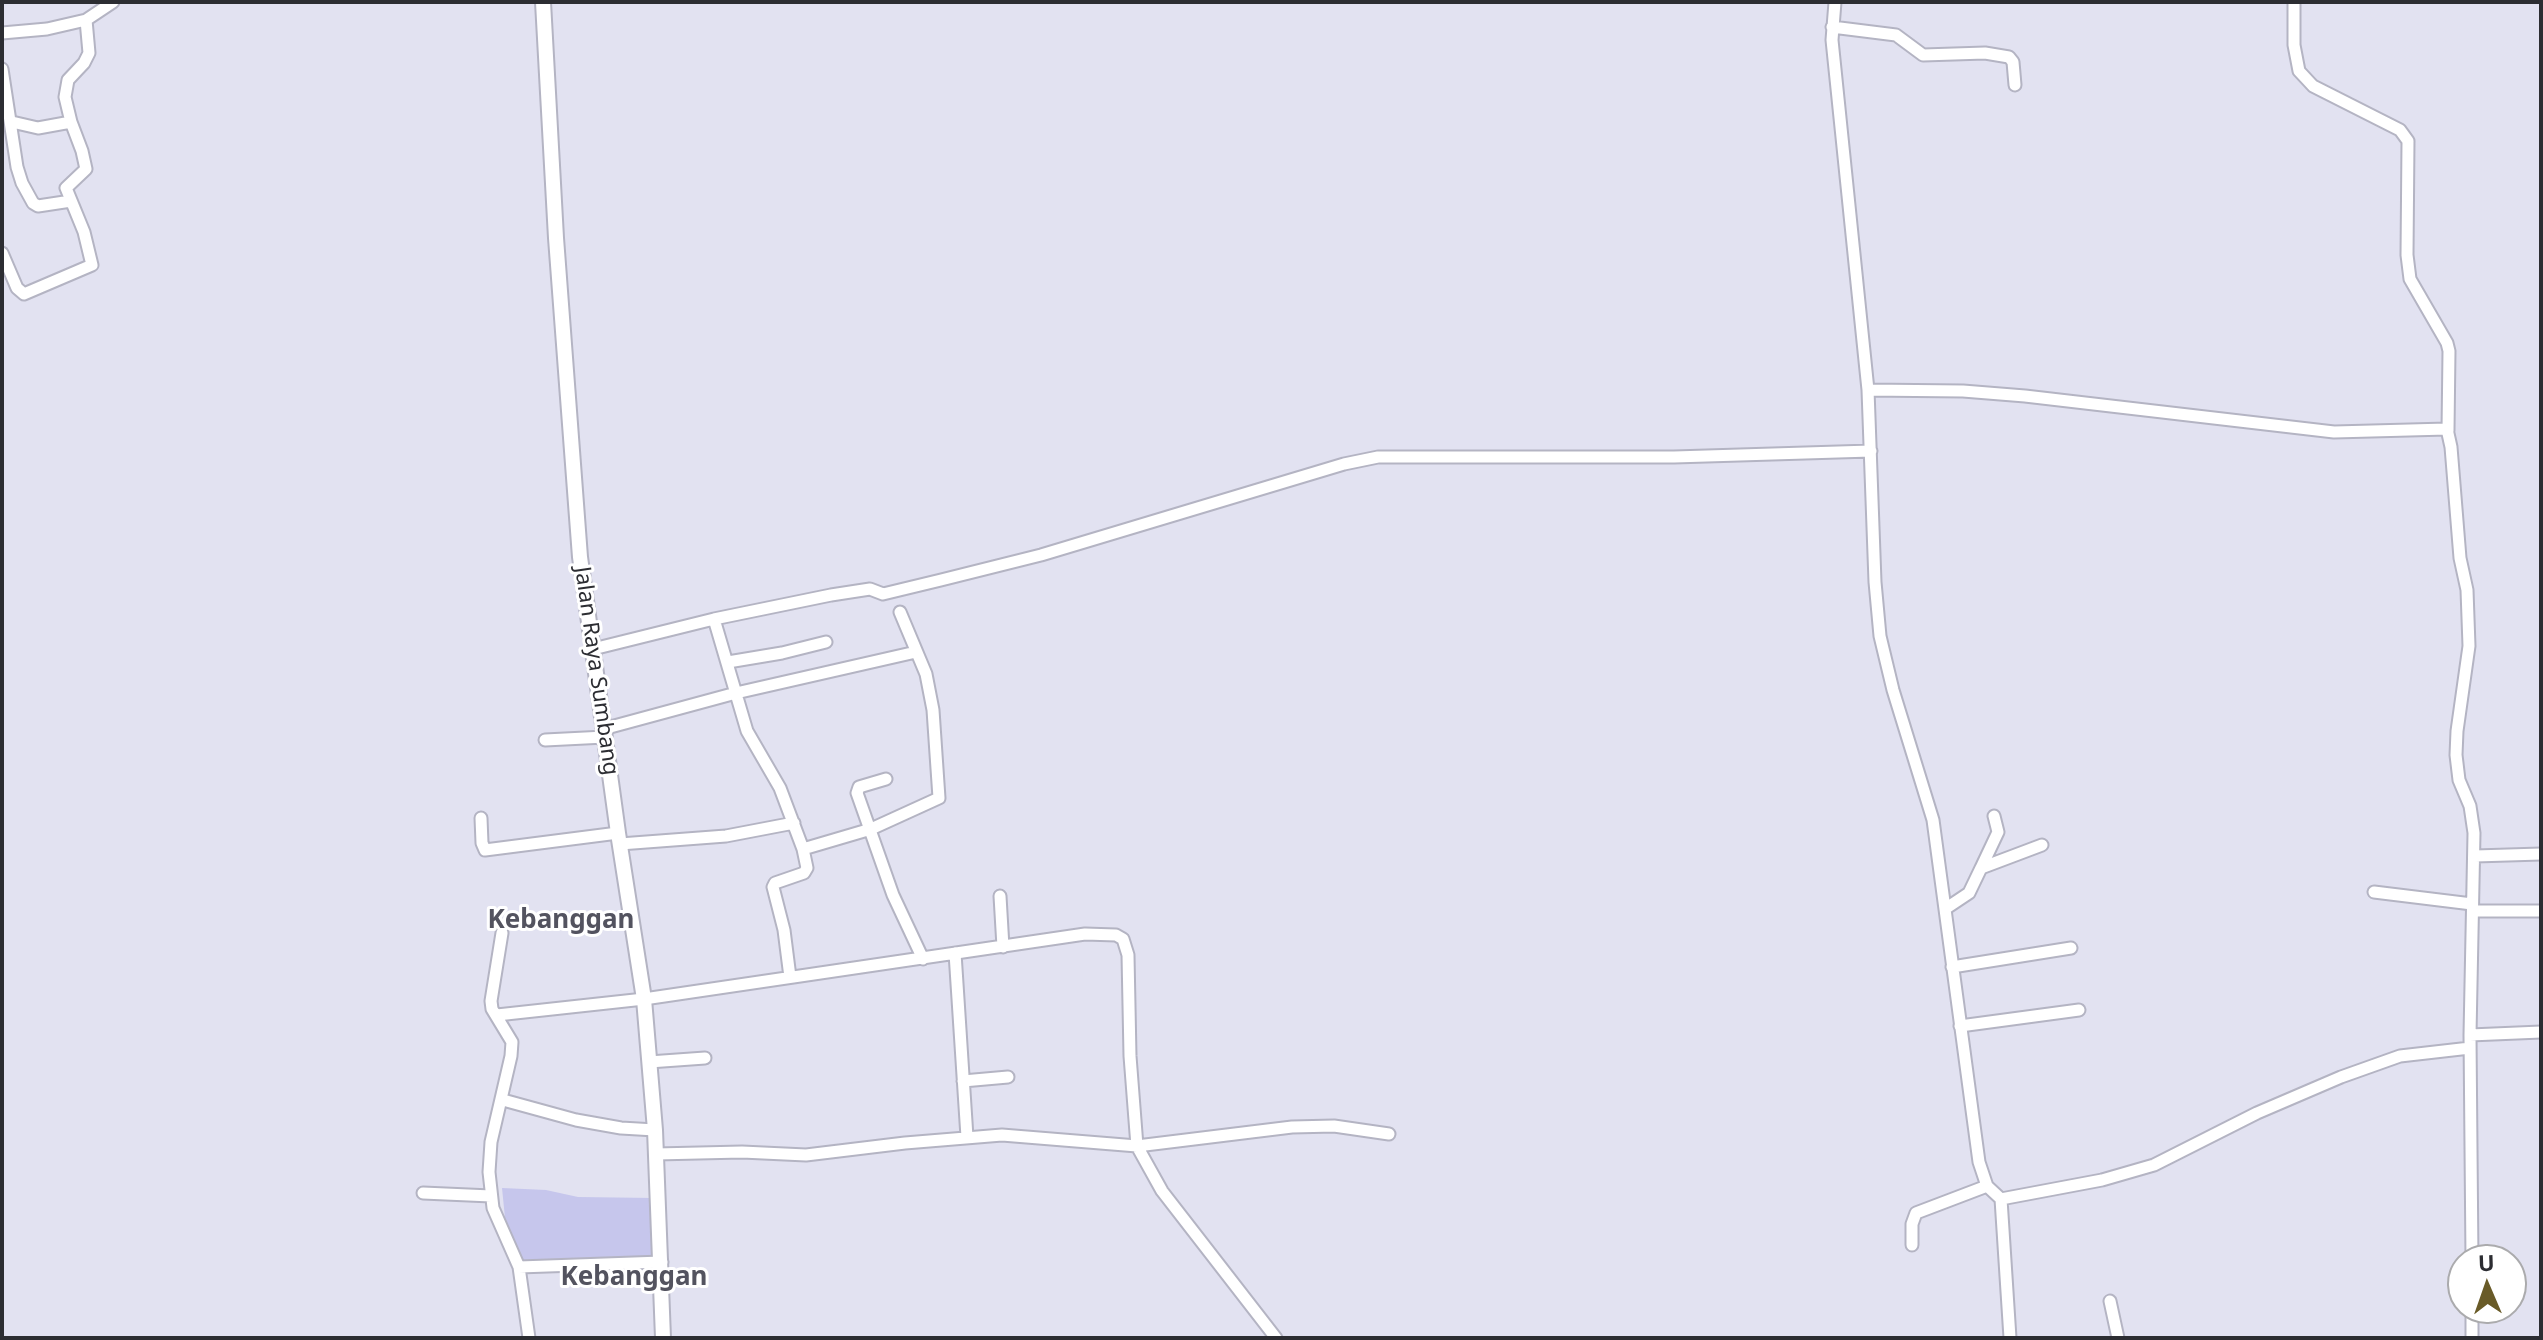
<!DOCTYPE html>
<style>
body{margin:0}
#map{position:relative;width:2543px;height:1340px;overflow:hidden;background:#e2e2f1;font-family:"Noto Sans",sans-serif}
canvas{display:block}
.frame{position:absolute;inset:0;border:4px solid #2c2d32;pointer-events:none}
.north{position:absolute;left:2447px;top:1244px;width:80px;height:80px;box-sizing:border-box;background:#fff;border:2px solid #ababad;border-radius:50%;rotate:358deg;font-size:22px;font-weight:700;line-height:32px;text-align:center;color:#2c2d32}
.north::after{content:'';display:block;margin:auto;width:28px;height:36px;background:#695b28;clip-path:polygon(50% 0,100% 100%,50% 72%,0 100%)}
</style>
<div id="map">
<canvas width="2543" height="1340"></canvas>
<div class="frame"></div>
<div class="north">U</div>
</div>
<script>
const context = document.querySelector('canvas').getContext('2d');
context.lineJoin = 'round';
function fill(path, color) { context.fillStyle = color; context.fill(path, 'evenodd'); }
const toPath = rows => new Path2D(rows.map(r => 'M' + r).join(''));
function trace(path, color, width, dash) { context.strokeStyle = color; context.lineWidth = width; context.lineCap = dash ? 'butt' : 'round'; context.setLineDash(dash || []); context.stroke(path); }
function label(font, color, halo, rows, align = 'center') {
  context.font = font + ' "Noto Sans",sans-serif'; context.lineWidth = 6; context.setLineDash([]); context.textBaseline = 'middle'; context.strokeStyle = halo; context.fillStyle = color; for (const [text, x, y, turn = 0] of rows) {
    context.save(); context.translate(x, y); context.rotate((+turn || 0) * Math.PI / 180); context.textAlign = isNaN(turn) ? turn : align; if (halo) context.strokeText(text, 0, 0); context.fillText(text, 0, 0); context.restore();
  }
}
const green = toPath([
 [502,1188,546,1190,578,1197,654,1198,656,1259,559,1263,522,1261,505,1218]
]);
const minor = toPath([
 [1835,2,1832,40,1868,390,1875,582,1880,636,1893,690,1933,820,1979,1162,1987,1186,2001,1199,2010,1338],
 [2294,2,2294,45,2299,71,2313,86,2400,130,2408,141,2407,255,2410,279,2447,343,2449,351,2448,431],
 [1832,27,1896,35,1923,55,1985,53,2009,57,2013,62,2015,85],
 [2,33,47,29,86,20,113,2],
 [2,69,17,167,22,183,33,203,38,206,71,201],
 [12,122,38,128,71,122,65,97,68,80,84,63,89,53,86,20],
 [2,253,17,288,24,294,92,265,84,232,66,188,86,169,82,151,71,122],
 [1868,390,1963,391,2025,396,2334,432,2447,429,2451,447,2460,558,2467,590,2469,646,2457,731,2456,755,2459,780,2470,806,2474,833,2470,1035,2472,1260],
 [714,619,747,731,780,788,803,849,807,868,804,873,775,883,773,887,784,930,790,977],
 [593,649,714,619,831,595,870,589,883,594,941,580,1041,555,1344,464,1378,457,1674,457,1871,451],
 [728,662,782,653,826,642],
 [603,729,736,693,916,652],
 [545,740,605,737],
 [886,779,859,787,857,793,893,895,923,959],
 [481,818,482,843,485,850,618,833],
 [620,844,726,836,794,823],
 [803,849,871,829,939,798,933,710,926,674,900,612],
 [2475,856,2541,854],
 [1981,868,1998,832,1994,816],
 [2374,892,2472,904],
 [1000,896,1003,947],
 [1945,909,1969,893,1981,868,2042,845],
 [2473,911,2541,911],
 [502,933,491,1001,492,1009,512,1042,511,1056,491,1142,489,1172,493,1208,519,1267,529,1338],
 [955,953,967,1137],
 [1952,967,2071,948],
 [497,1015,644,999,1085,934,1116,935,1123,939,1128,955,1130,1056,1137,1146,1162,1191,1276,1338],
 [1960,1026,2079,1010],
 [2470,1035,2541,1032],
 [649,1062,705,1058],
 [963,1081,1008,1077],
 [503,1100,576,1120,621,1128,655,1130],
 [656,1154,742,1152,806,1155,905,1143,1002,1135,1137,1146,1292,1127,1334,1126,1389,1134],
 [423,1193,491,1196],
 [2001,1199,2102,1180,2154,1165,2257,1113,2341,1077,2400,1056,2470,1048],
 [1912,1245,1912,1224,1916,1213,1987,1186],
 [519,1267,662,1262],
 [2110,1301,2118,1338],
 [2472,1308,2472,1338]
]);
const tertiary = toPath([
 [543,2,556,238,580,557,618,833,644,999,655,1130,663,1338]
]);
const streetNames = [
 ["Jalan Raya Sumbang",596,671,82]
];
const quarterNames = [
 ["Kebanggan",561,921],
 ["Kebanggan",634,1278]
];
fill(green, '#c6c6ec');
trace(minor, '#b4b4c3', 15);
trace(tertiary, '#b4b4c3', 18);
trace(minor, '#fff', 11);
trace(tertiary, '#fff', 14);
label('22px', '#2c2d32', '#fff', streetNames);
label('bold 26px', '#53535f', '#fff', quarterNames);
</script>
